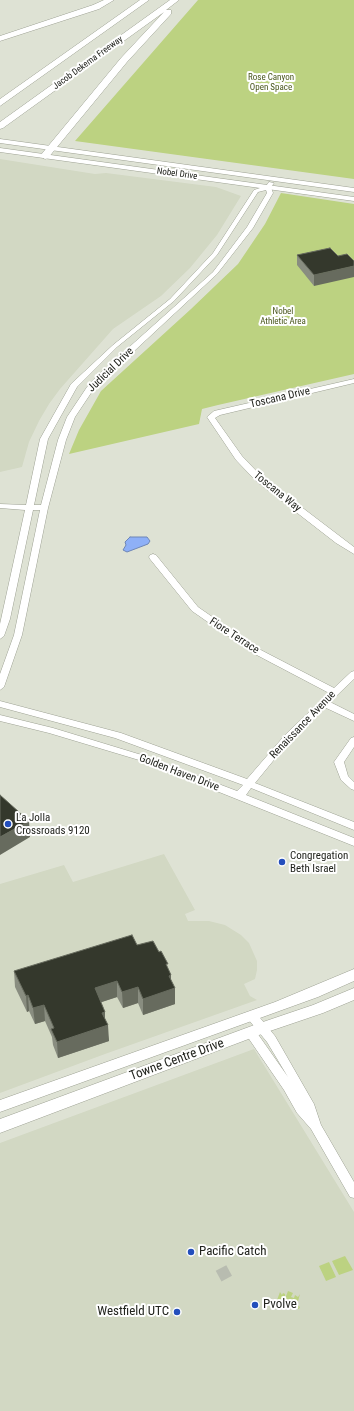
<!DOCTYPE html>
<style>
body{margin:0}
canvas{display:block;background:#dee2d4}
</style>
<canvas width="354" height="1411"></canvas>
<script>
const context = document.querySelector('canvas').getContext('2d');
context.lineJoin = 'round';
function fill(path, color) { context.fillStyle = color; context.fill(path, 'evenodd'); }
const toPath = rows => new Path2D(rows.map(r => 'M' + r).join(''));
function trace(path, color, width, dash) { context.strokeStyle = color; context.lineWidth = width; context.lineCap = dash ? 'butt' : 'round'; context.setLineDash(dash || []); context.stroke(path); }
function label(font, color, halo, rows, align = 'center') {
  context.font = font + ' "Roboto Condensed",sans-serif'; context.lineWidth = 4; context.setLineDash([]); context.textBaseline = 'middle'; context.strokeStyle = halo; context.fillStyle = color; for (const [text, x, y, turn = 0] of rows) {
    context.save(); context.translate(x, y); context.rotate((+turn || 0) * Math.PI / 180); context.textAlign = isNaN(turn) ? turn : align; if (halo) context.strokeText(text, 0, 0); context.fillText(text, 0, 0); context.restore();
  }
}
const built = toPath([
 [0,159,95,174,106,173,216,187,241,196,217,235,190,268,161,296,113,329,60,389,49,404,39,421,29,442,22,467,0,472],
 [164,854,195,910,185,914,188,921,209,921,225,925,241,935,249,943,257,961,257,970,255,979,244,984,250,996,257,1000,105,1054,0,1093,0,884,64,865,73,882],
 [254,1049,354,1212,354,1411,0,1411,0,1143]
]);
const green = toPath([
 [198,0,354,0,354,179,75,141],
 [281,193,354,204,354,374,218,405,202,409,199,424,69,454,79,430,101,391,191,309,238,264,265,224],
 [345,1256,353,1270,339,1275,332,1261],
 [329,1262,336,1277,326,1281,319,1266],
 [288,1291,293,1293,291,1297,294,1298,295,1295,298,1297,300,1294,297,1305,300,1307,299,1309,277,1300,280,1292,282,1295,283,1293,285,1294,285,1299]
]);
const water = toPath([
 [130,537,147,537,150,541,148,544,127,552,123,550,126,545,125,542,130,537]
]);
const minorTunnel = toPath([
 [221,1268,227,1279]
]);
const minor = toPath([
 [269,182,274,183,271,187,273,193,253,228,217,274,103,380,93,390,75,417,66,440,48,508,22,635,4,687,0,690,0,674,14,635,40,510,33,510,10,619,4,636,0,639,0,624,25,510,0,508,0,504,26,505,40,439,71,384,113,345,170,299,213,253,254,190,266,186,269,182],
 [266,190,267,193,247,227,213,272,97,376,87,387,67,417,58,440,41,505,34,505,48,439,77,387,117,347,174,301,217,255,258,192,266,190],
 [354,379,354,383,220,415,215,418,242,456,262,477,354,547,354,554,336,543,256,481,236,460,207,417,214,411,354,379],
 [153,554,156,555,198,607,257,648,334,688,351,672,354,671,354,679,330,702,354,714,354,721,324,707,291,739,255,783,354,822,354,830,251,788,246,795,354,838,354,846,139,760,49,733,0,721,0,715,53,728,145,756,237,791,243,785,115,738,0,707,0,701,121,733,247,779,285,735,329,693,251,652,192,611,150,559,149,557,150,555,153,554],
 [354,737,354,747,344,762,348,776,354,782,354,790,351,789,341,780,334,762,351,738,354,737],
 [252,1012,256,1013,275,1036,314,1104,321,1125,354,1182,354,1198,350,1197,311,1129,297,1113,284,1090,247,1036,246,1033,247,1030,251,1029,255,1030,288,1077,267,1042,248,1019,247,1016,248,1013,252,1012]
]);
const major = toPath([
 [0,139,354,188,354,192,0,143,0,139],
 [0,148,354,197,354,201,0,152,0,148],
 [354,969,354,981,318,997,0,1112,0,1100,275,1002,354,969],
 [354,988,354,1000,323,1013,267,1032,0,1133,0,1119,257,1024,313,1005,354,988]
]);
const highway = toPath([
 [104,0,114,0,99,9,0,41,0,36,93,5,104,0],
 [140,0,149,0,0,106,0,99,140,0],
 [170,0,179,0,166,10,171,10,171,14,127,62,48,158,45,159,40,156,121,58,164,12,3,128,0,129,0,122,170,0]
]);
const wall = toPath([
 [330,248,314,286,297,265,297,255],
 [137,945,159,952,171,975,171,980,175,1004,143,1015,138,1003,123,1008,117,997,101,1002,105,1012,105,1019,109,1041,58,1058,53,1045,52,1037,45,1021,35,1024,29,1011,27,1012,15,987,14,971]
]);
const shadedWall = toPath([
 [354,266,354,277,314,286,314,275],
 [29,821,30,837,0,855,0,837],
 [171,975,171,989,175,988,175,1004,143,1015,143,999,169,976],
 [117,981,117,997,96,1004,95,988],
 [138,987,138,1003,123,1008,122,992],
 [28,995,29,1011,27,1012,26,996],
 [44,1005,45,1021,35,1024,33,1008],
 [105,1012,105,1026,108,1025,109,1041,58,1058,57,1042,102,1013]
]);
const building = toPath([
 [330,248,338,256,347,254,354,261,354,266,314,275,297,255,330,248],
 [0,795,29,821,0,837,0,795],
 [132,935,137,945,153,941,159,952,161,951,168,964,166,964,171,975,169,976,175,988,143,999,138,987,122,992,117,981,95,988,105,1012,102,1013,108,1025,57,1042,51,1029,54,1028,44,1005,33,1008,28,995,26,996,14,971,132,935]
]);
const markers = [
 [8,824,4,"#234ebc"],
 [282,862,4,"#234ebc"],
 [191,1252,4,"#234ebc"],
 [255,1305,4,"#234ebc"],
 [177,1312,4,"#234ebc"]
];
const farStreetnames = [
 ["Jacob Dekema Freeway",88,63,-36],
 ["Nobel Drive",177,174,8]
];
const farParknames = [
 ["Rose Canyon",271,78],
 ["Open Space",271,88],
 ["Nobel",283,312],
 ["Athletic Area",283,322]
];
const streetNames = [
 ["Judicial Drive",111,370,-44],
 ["Toscana Drive",280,398,-13],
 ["Toscana Way",277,492,39],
 ["Fiore Terrace",234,636,33],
 ["Renaissance Avenue",303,725,-46],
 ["Golden Haven Drive",179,773,21]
];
const poiNames = [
 ["La Jolla",16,818],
 ["Crossroads 9120",16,831],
 ["Congregation",290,856],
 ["Beth Israel",290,869]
];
const nearStreetnames = [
 ["Towne Centre Drive",177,1060,-20]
];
const nearPoinames = [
 ["Pacific Catch",199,1252],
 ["Pvolve",263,1305],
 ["Westfield UTC",169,1312,"right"]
];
fill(built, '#d2d8c3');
fill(green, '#bcd281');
fill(water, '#8eb0f7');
trace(water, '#6e86b6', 1);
trace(minorTunnel, '#b8bcb0', 12, [12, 6]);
trace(minor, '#9da193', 1);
trace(major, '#9da193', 1);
trace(highway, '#9da193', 1);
fill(minor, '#fff');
fill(major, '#fff');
fill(highway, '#fff');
fill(wall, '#898d80');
fill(shadedWall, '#676b5e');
fill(building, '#34382c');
trace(building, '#676b5e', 1);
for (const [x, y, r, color] of markers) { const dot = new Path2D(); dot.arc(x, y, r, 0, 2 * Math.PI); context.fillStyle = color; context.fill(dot); trace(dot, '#fff', 1.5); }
label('9px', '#22241e', '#fff', farStreetnames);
label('9px', '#49561c', '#fff', farParknames);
label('11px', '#22241e', '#fff', streetNames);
label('11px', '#22241e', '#fff', poiNames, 'left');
label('13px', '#22241e', '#fff', nearStreetnames);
label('13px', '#22241e', '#fff', nearPoinames, 'left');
</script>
